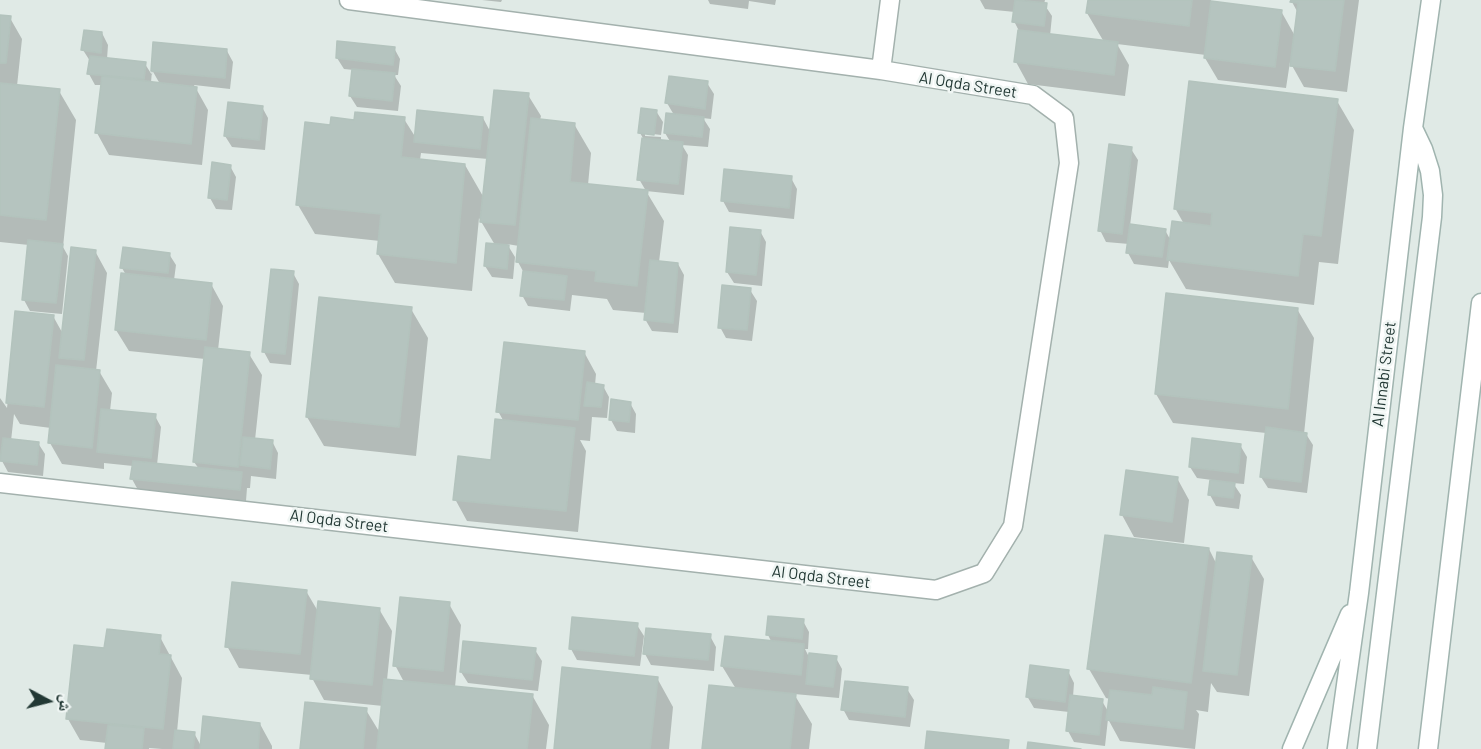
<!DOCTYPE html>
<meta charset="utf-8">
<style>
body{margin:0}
#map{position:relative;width:1481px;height:749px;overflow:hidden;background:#e0eae6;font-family:Barlow,"Noto Naskh Arabic",sans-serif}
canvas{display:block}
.north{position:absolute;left:18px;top:671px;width:60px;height:60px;-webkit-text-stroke:4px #f0f6f4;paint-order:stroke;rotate:97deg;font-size:16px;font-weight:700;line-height:24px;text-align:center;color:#223834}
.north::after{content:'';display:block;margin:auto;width:21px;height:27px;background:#223834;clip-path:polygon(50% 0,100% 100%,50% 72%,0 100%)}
</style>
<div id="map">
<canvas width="1481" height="749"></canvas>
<div class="north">ش</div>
</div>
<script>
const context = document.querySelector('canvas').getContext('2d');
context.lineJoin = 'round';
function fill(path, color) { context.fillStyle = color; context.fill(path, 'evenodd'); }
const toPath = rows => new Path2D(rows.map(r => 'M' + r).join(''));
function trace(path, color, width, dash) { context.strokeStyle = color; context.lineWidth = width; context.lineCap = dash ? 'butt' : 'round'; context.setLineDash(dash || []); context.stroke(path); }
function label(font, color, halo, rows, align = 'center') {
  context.font = font + ' Barlow,sans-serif'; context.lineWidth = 5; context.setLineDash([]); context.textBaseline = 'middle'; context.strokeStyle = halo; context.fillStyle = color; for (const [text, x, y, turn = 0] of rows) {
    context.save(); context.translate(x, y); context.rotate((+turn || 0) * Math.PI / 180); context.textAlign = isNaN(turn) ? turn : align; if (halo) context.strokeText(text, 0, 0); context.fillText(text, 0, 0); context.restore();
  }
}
const shadow = toPath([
 [482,0,502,0,501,2],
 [708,0,776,0,775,5,749,1,748,9,710,4],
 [980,0,1045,0,1044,4,1052,16,1050,36,1104,42,1087,13,1089,0,1211,0,1211,2,1281,11,1295,36,1298,13,1292,2,1292,0,1359,0,1347,92,1304,87,1290,62,1286,88,1218,80,1205,58,1206,55,1117,44,1129,65,1125,96,1028,84,1016,62,1019,31,1014,21,1015,12,985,9],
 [0,17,10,18,22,39,17,86,59,91,76,120,63,247,68,256,62,314,30,311,24,300,29,245,0,242],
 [102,33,108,45,107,59,145,64,152,75,155,43,227,51,233,62,230,89,194,85,208,110,202,165,109,155,97,133,102,85,95,85,89,74,90,61,83,50],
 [152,70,160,84,151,83],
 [394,48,400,59,398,75,394,75,401,86,398,111,357,107,350,96,354,70,344,69,337,58],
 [707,83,714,94,711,119,703,118,710,129,708,147,682,145,688,155,684,195,646,191,664,221,659,262,678,264,684,275,678,333,652,331,645,319,646,313,613,310,607,299,572,295,570,311,528,306,522,295,524,273,518,262,519,246,507,244,515,257,513,279,492,277,485,266,495,245,479,218,472,291,395,283,378,254,380,241,315,234,298,205,331,126,356,122,404,119,416,138,483,118,491,133,528,95,541,116,540,120,574,124,591,153,588,185,646,191,639,179,643,138,640,133,656,111,663,122,661,135,645,133,645,136,661,137,661,142,671,143,665,133,674,115,667,103],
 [421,153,488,159,484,198,465,165,420,160],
 [1337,101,1354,130,1338,264,1319,262,1314,305,1186,289,1169,260,1168,268,1134,264,1128,253,1129,244,1106,242,1100,230,1131,149,1138,160,1130,226,1165,230,1171,241,1184,224,1175,208],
 [262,107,268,118,265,150,232,147,225,136],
 [230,166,236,177,232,210,216,209,210,198],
 [791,178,797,189,794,219,729,212,723,201],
 [760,231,766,242,762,286,734,283,727,272],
 [95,251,107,273,96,371,99,371,112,393,110,411,155,416,161,427,157,465,199,469,194,462,205,359,129,351,116,330,126,275,122,268,169,254,176,265,174,280,211,284,223,306,218,350,249,354,262,375,255,440,272,441,278,453,276,479,251,476,250,488,247,488,246,501,138,490,132,479,133,466,104,463,104,469,62,464,50,443,51,428,20,424,14,414,11,441,38,443,45,454,43,476,8,472,2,461,2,456,0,455,0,398,7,408,17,313,53,316,63,334],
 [293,273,299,284,291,365,270,363,264,352],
 [750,290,757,301,752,341,726,338,720,327],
 [411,309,428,338,416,456,324,446,307,417],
 [1297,309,1314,338,1304,434,1306,434,1313,445,1307,493,1268,488,1261,477,1266,433,1173,423,1156,394],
 [584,352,596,374,595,385,603,386,609,397,607,418,592,417,590,441,580,440,586,451,578,532,467,521,455,499,492,461,504,422,498,411],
 [630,403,636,414,635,433,617,431,611,420],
 [1194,440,1240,445,1247,457,1244,484,1233,483,1241,495,1239,509,1216,506,1210,495,1212,480,1197,478,1190,467],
 [1177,478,1189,500,1184,543,1134,537,1122,515],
 [1209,549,1217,565,1251,557,1264,579,1249,696,1217,692,1211,683,1208,712,1196,710,1199,714,1195,749,1120,741,1108,719,1105,746,1074,742,1068,731,1069,712,1034,708,1027,696,1068,671,1074,683,1073,697,1102,701,1109,713,1110,699,1106,698,1089,669],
 [306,591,319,613,379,609,392,631,387,680,404,682,395,665,449,604,461,625,455,687,532,695,549,725,546,749,302,749,366,710,380,733,383,706,324,700,312,678,312,675,239,668,227,646],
 [803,621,809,632,808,649,805,649,808,655,836,658,842,669,839,698,794,694,812,724,809,749,704,749,736,689,722,666,772,643,768,635],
 [637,625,644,636,640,666,577,660,571,649],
 [710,636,716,647,714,671,651,665,645,654],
 [160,637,182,678,177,732,194,733,201,746,260,724,272,746,272,749,162,749,149,748,149,749,107,749,107,743,80,740,68,719,105,650],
 [464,642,535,650,542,661,538,691,468,683,461,672],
 [657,678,673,707,669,749,555,749],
 [907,689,914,700,910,727,849,720,843,709]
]);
const building = toPath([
 [1015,0,1047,3,1044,26,1012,22,1015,0],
 [1088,0,1192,0,1189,26,1086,13,1088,0],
 [1291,0,1344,0,1335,71,1290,66,1298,3,1290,2,1291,0],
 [1211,1,1282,10,1275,67,1204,58,1211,1],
 [0,15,11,16,6,63,0,63,0,15],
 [84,30,102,32,101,53,81,50,84,30],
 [1018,30,1118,42,1114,75,1014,62,1018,30],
 [337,41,395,47,393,65,336,58,337,41],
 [153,42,227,49,225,78,151,71,153,42],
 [90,56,146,62,144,79,87,74,90,56],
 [352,69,395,73,392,101,349,96,352,69],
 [102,76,197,87,191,144,95,133,102,76],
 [669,76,708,81,705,109,665,103,669,76],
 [1189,81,1338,99,1321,236,1303,234,1298,276,1167,260,1172,221,1211,226,1212,213,1174,209,1189,81],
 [0,83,60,89,46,220,0,215,0,83],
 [494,90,529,93,515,225,480,222,494,90],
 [228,102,263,106,259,140,224,136,228,102],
 [641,108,657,110,654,135,638,133,641,108],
 [417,110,483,117,480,149,414,142,417,110],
 [355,112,405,117,401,157,465,164,456,263,377,254,381,214,296,205,305,122,330,125,331,117,354,120,355,112],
 [666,113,704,117,702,137,664,133,666,113],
 [531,118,575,123,570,182,648,190,637,286,595,281,596,271,516,262,531,118],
 [642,138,683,142,678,184,637,180,642,138],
 [1109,144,1132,147,1122,234,1098,231,1109,144],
 [212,162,231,165,227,200,208,198,212,162],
 [724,169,792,176,789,208,721,201,724,169],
 [1130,224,1166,229,1162,257,1126,253,1130,224],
 [730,227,761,230,756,275,726,272,730,227],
 [28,240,63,244,56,303,22,300,28,240],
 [486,243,509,245,507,269,484,266,486,243],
 [71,247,96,250,84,360,59,358,71,247],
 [123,247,170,253,168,273,120,268,123,247],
 [650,260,678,263,673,323,644,320,650,260],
 [271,269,294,271,285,354,262,352,271,269],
 [523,271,567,276,564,300,520,296,523,271],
 [121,273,212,283,206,340,115,330,121,273],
 [722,285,751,288,747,330,718,328,722,285],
 [1166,293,1298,308,1288,409,1155,394,1166,293],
 [319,297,412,307,399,427,306,417,319,297],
 [15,311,54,315,44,407,6,403,15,311],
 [504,342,585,351,578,420,496,412,504,342],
 [205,347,250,352,238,467,193,462,205,347],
 [56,365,100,370,92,448,48,443,56,365],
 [587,382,604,385,601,407,584,406,587,382],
 [611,399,631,402,629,422,609,420,611,399],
 [101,409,156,414,151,458,97,452,101,409],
 [495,419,575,428,566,511,453,500,458,456,491,460,495,419],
 [1266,427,1307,433,1301,482,1260,477,1266,427],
 [243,437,273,440,270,469,240,465,243,437],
 [3,438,39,442,37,465,0,461,3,438],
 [1192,438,1241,444,1238,473,1189,467,1192,438],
 [133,461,242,472,240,490,130,479,133,461],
 [1126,470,1178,477,1172,522,1120,515,1126,470],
 [1210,480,1235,483,1233,498,1208,495,1210,480],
 [1105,535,1209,548,1191,683,1087,669,1105,535],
 [1217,552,1252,556,1237,675,1203,671,1217,552],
 [232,582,307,590,300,654,225,647,232,582],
 [400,597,450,602,443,671,393,666,400,597],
 [318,601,380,608,372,685,310,679,318,601],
 [768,616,804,619,802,639,766,635,768,616],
 [572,617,638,623,634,656,569,649,572,617],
 [646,628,711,634,708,660,643,654,646,628],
 [107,629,161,635,159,654,171,655,163,729,66,719,74,645,104,648,107,629],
 [725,636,804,644,801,675,721,666,725,636],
 [463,641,536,648,532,680,460,672,463,641],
 [809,653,837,656,833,687,806,684,809,653],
 [1030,665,1069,670,1065,702,1026,697,1030,665],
 [562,667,658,677,650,749,554,749,562,667],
 [384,679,533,694,527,749,377,749,384,679],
 [845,681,908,687,905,717,841,710,845,681],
 [709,685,796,694,790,749,702,749,709,685],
 [1153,687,1187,692,1183,729,1106,720,1110,690,1152,695,1153,687],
 [1070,695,1103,699,1099,735,1066,731,1070,695],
 [305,702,367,708,363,749,300,749,305,702],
 [203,716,260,723,258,749,200,749,203,716],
 [108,725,144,728,142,749,105,749,108,725],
 [175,730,195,732,193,749,173,749,175,730],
 [927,731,1009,740,1008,749,925,749,927,731],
 [1028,742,1081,749,1027,749,1028,742]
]);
const street = toPath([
 [881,70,890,0],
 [0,483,936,590,984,573,1013,526,1069,163,1064,118,1033,95,881,70,349,0]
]);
const secondary = toPath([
 [1292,749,1350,614],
 [1337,749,1359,593,1413,128,1431,0],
 [1367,749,1432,217,1433,195,1430,171,1423,149,1413,128],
 [1428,749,1481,303]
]);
const streetNames = [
 ["Al Oqda Street",968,85,9],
 ["Al Innabi Street",1384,374,-83],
 ["Al Oqda Street",339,521,7],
 ["Al Oqda Street",821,577,7]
];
fill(shadow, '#0003');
fill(building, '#b5c4bf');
trace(building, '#b3c3bd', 1.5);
trace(street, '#a3b1ad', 21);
trace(secondary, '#a0b4af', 21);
trace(street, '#fff', 18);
trace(secondary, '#fff', 18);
label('16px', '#223834', '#f0f6f4', streetNames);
</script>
